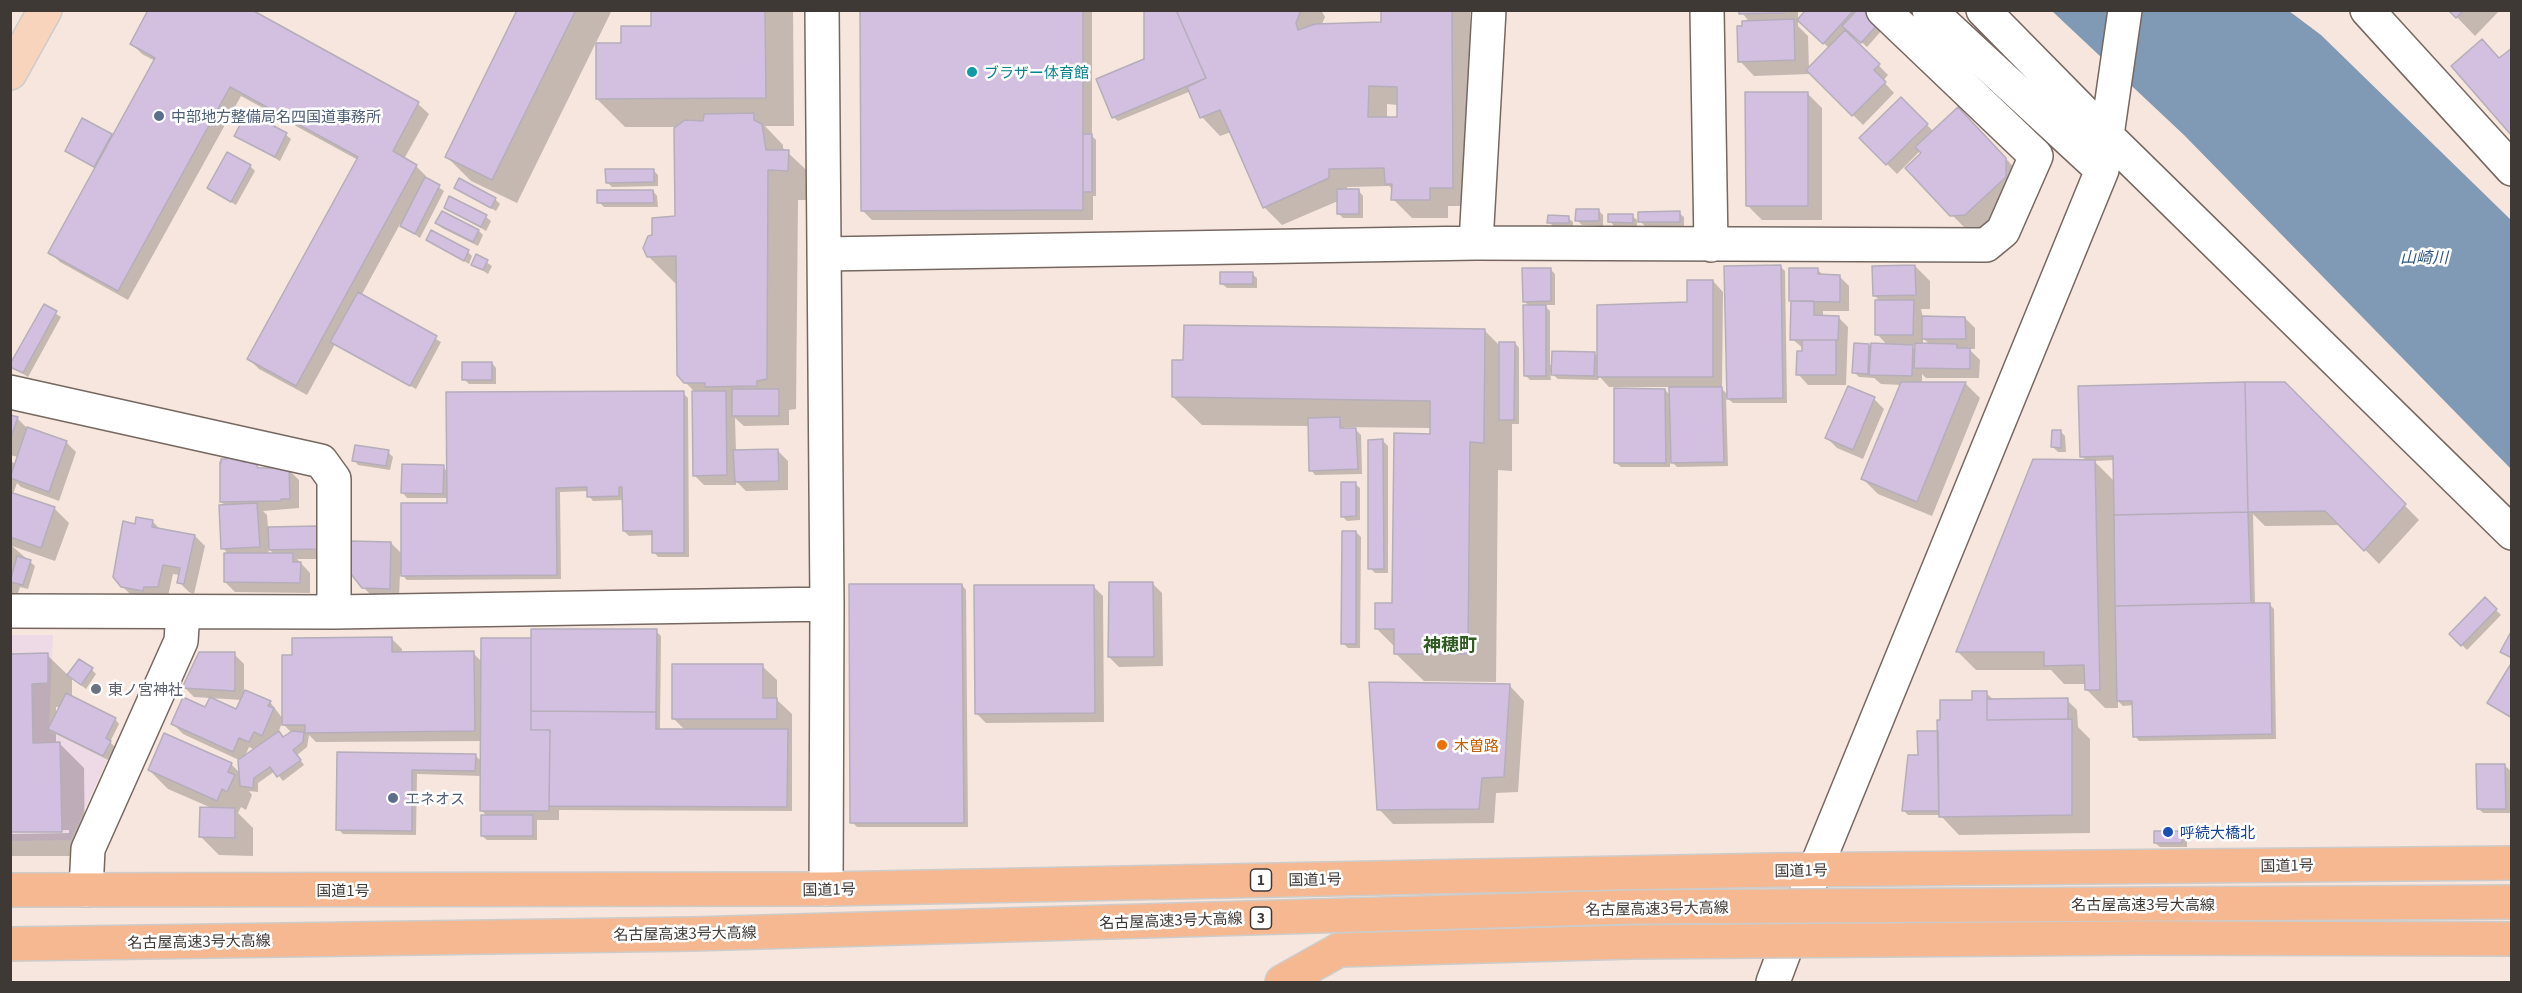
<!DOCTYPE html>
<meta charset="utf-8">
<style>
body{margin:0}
#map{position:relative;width:2522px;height:993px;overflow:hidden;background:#f6e6de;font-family:Georgia,serif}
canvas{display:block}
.frame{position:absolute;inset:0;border:12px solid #3f3936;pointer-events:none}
</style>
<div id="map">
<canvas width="2522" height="993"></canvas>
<div class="frame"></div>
</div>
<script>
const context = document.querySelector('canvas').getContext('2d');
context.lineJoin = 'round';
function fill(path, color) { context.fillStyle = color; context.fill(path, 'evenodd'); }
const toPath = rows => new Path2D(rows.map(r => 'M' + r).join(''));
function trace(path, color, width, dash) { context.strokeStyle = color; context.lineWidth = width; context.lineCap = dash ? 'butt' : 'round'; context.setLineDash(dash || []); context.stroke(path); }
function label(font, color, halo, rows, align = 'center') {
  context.font = font + ' Georgia,"Noto Sans JP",serif'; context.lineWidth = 5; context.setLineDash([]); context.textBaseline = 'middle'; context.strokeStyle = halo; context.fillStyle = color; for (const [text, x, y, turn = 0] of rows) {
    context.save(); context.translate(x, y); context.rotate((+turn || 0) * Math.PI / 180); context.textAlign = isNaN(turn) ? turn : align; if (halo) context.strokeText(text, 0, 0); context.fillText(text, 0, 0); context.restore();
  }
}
const commercial = toPath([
 [10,635,53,635,49,731,107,760,71,840,11,841]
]);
const water = toPath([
 [2052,11,2289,11,2321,35,2511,220,2511,469,2184,135]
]);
const shadow = toPath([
 [249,10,418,104,429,114,404,159,416,166,426,176,425,178,444,191,420,238,400,224,361,296,441,342,416,389,335,344,307,395,259,369,249,359,358,160,241,96,128,300,60,262,50,252,96,168,67,150,83,120,113,137,155,61,142,54,132,44],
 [518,10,612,10,517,203,471,181,447,157],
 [652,10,793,10,794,126,765,126,783,145,783,148,818,181,817,200,798,200,796,409,789,410,789,425,744,426,735,418,736,452,778,451,788,461,788,490,746,491,736,481,736,485,704,485,694,475,696,393,685,382,678,286,649,257,654,237,676,218,676,127,625,127,597,99,623,44,652,27],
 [862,10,1092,10,1092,136,1096,140,1096,196,1093,196,1093,220,872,220,862,210],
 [1145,10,1321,10,1325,17,1321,26,1383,24,1382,10,1470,10,1471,206,1448,206,1448,218,1412,218,1393,199,1393,190,1389,186,1347,187,1347,191,1359,191,1363,196,1363,218,1343,218,1338,213,1338,201,1282,225,1264,207,1231,132,1220,136,1202,117,1191,91,1118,121,1113,117,1146,60],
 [1387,104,1398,105,1398,119,1387,119],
 [1740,10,1798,10,1798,26,1808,36,1809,69,1829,48,1809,30,1804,10,1858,10,1882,30,1867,47,1852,33,1850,36,1888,75,1883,81,1894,93,1863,125,1809,71,1809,74,1754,76,1740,61,1750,23],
 [2450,10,2500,10,2475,36],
 [1807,93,1822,108,1822,220,1762,220,1747,205],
 [1901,99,1934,132,1977,128,2024,178,1984,233,1971,234,1952,215,1921,150,1897,174,1861,138],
 [286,135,291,139,280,161,236,136],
 [250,166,255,171,236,205,208,188],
 [653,170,658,175,658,186,612,187,607,182],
 [455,188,495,199,500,204,496,211],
 [653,191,657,196,658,207,604,207,599,202],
 [446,207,486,217,491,221,486,231],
 [1598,210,1603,215,1603,226,1582,225,1577,220],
 [1679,213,1684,217,1684,226,1645,226,1640,221],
 [1632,216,1637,220,1637,227,1614,226,1610,221],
 [1568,218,1573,222,1573,228,1554,227,1549,222],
 [437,223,479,231,483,235,478,246,442,228],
 [428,240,468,252,472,256,469,264],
 [477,256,492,266,488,274,473,264],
 [1780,266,1785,271,1787,403,1733,403,1726,397,1728,466,1677,467,1670,460,1670,467,1621,467,1616,463,1665,390,1671,396,1671,387,1609,387,1599,376,1598,380,1558,379,1550,372,1551,380,1530,380,1525,375,1530,307,1524,301,1550,269,1555,274,1555,305,1544,305,1550,311,1550,365,1594,353,1599,358,1689,304,1713,281,1723,292,1722,389,1728,395],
 [1915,266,1930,281,1930,309,1921,309,1923,318,1965,318,1975,328,1975,349,1969,349,1980,360,1979,378,1926,378,1922,374,1922,384,1965,383,1980,398,1932,516,1878,494,1863,479,1902,385,1881,384,1874,378,1859,377,1854,372,1869,345,1872,348,1888,346,1877,334,1880,301,1874,295],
 [1923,338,1929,344,1923,344],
 [1910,345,1916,345,1916,350],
 [1817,269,1824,276,1839,276,1849,286,1849,311,1823,311,1823,317,1838,317,1848,327,1846,385,1808,385,1798,374,1804,349,1792,339],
 [1252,274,1257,278,1257,288,1227,288,1222,284],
 [44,306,61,317,28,377,11,366],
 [1485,331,1501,347,1515,343,1519,348,1519,424,1512,424,1512,471,1498,470,1496,682,1424,681,1395,653,1395,647,1376,628,1394,604,1431,428,1344,427,1344,430,1355,429,1361,435,1362,474,1315,475,1311,470,1310,426,1202,425,1173,397],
 [492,363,496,368,496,384,469,384,464,379],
 [2284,383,2419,520,2379,564,2341,525,2265,526,2253,514,2255,605,2269,604,2274,609,2276,739,2139,741,2135,736,2134,705,2123,706,2118,701,2118,708,2105,708,2087,690,2086,684,2064,684,2051,670,1976,670,1957,651,2087,461,2081,456],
 [2115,460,2115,482,2094,461],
 [1849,388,1874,399,1884,409,1863,459,1837,448,1827,438],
 [683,393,688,398,689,557,658,557,654,552,654,535,629,536,624,531,624,500,593,501,589,496,589,491,560,492,561,579,407,580,400,573,399,598,373,597,363,587,391,543,403,555,449,504,449,498,407,498,403,493,443,467,448,472],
 [10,416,17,418,27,428,66,442,76,452,59,501,21,487,17,483,13,494,54,508,69,523,55,561,12,546,35,566,28,589,20,587,16,599,10,597,10,460,16,465,18,457,10,455],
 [2060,431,2065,436,2066,452,2058,452,2053,447],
 [1383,441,1388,446,1388,573,1375,573,1370,568],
 [388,452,393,457,390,470,358,465,354,460],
 [242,459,247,464,254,463,260,469,289,470,299,480,299,508,263,511,267,515,268,528,316,528,326,538,327,559,297,559,310,573,310,593,235,592,225,582,229,555,223,548,226,506,221,502],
 [268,548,275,555,269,555],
 [1355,484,1360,488,1360,520,1347,521,1342,516],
 [152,521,161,530,195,536,205,546,194,594,189,592,179,582,180,575,173,574,168,596,133,597,122,586,136,526],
 [1356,532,1361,537,1360,648,1348,648,1343,643],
 [1152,583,1162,593,1163,666,1119,667,1109,657],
 [962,585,966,590,968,827,857,827,852,822],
 [1093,586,1103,596,1104,722,986,723,976,713],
 [2485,599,2501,615,2467,650,2451,634],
 [656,631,661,636,660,730,685,730,674,719,762,666,777,680,777,700,792,714,792,811,559,810,559,820,537,820,537,840,487,840,482,836,488,817,481,810,482,776,417,774,416,835,343,834,338,829,339,753,475,755,482,762,482,741,316,742,309,735,307,747,297,755,304,765,283,781,275,771,258,783,258,792,249,791,252,795,246,810,241,807,238,813,253,828,253,856,219,855,201,837,214,809,168,789,149,770,231,764,241,774,239,760,183,734,173,724,205,709,237,711,242,700,194,697,184,687,234,654,244,664,244,691,270,702,283,719,392,639,402,649,402,653,473,653,482,662,533,640],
 [282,723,292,733,284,738,278,733],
 [249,747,255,750,245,756],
 [10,655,47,655,69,676,92,670,96,674,86,689,72,678,72,698,115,719,119,724,110,742,115,747,108,760,56,734,56,744,60,744,84,768,85,856,10,856,10,834,69,833,69,830,10,831],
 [56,707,60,707,56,716],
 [1510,686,1524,701,1518,792,1496,793,1494,823,1393,824,1379,809],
 [1986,693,1994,700,2067,700,2077,710,2078,727,2090,739,2090,833,1959,835,1940,815,1908,815,1904,811,1919,756,1939,733],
 [2505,766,2510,770,2510,813,2483,813,2478,808],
 [2182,832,2187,837,2187,847,2160,847,2155,843]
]);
const building = toPath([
 [148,10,252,10,419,102,393,151,417,165,296,386,247,359,358,157,230,87,118,291,48,253,155,58,130,44,148,10],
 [517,10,576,10,492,180,445,157,517,10],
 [651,10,765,10,766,98,596,99,596,43,621,43,621,26,651,26,651,10],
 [860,10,1083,10,1083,210,861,211,860,10],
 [1144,10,1176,10,1206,78,1112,118,1096,79,1144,59,1144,10],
 [1176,10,1301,10,1296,23,1298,30,1315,24,1381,22,1381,10,1452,10,1453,188,1430,188,1430,200,1391,200,1392,184,1385,184,1384,168,1329,169,1329,178,1263,208,1220,110,1200,118,1187,87,1206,78,1176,10],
 [1369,86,1397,87,1397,117,1368,117,1369,86],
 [1739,10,1784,10,1784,13,1739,14,1739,10],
 [1802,10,1854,10,1823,44,1797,20,1804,12,1802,10],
 [1857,10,1863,10,1878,24,1861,43,1842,26,1857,10],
 [2448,10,2464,10,2456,18,2448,10],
 [1794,19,1795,60,1738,62,1737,26,1742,26,1742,21,1794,19],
 [1845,30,1880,64,1874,70,1886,82,1852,116,1806,70,1845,30],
 [2482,39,2499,58,2512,48,2512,136,2451,66,2482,39],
 [1745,92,1808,92,1808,206,1746,206,1745,92],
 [1901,97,1928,124,1886,165,1859,138,1901,97],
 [1958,107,2006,158,2006,177,1965,215,1950,216,1905,168,1921,153,1915,147,1958,107],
 [247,112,287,133,275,157,234,136,247,112],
 [754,113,754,120,762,124,766,150,789,150,788,171,768,170,767,379,757,381,757,386,705,387,705,383,684,383,677,375,676,256,647,257,643,248,648,236,652,235,652,218,675,216,674,128,685,120,703,121,704,114,754,113],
 [82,118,112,134,94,167,65,151,82,118],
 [1083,134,1092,134,1092,192,1083,192,1083,134],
 [227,152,251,165,231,202,207,188,227,152],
 [605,169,654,169,654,182,606,183,605,169],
 [425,177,440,185,415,234,400,226,425,177],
 [459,178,496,198,491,208,454,188,459,178],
 [1337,189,1359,189,1359,214,1337,214,1337,189],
 [597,190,653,190,654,203,597,203,597,190],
 [449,196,487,215,481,227,444,208,449,196],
 [1576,209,1599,209,1599,221,1575,221,1576,209],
 [442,211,479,230,473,242,435,223,442,211],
 [1680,211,1680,222,1638,222,1638,212,1680,211],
 [1608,214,1633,214,1633,223,1608,222,1608,214],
 [1548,215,1569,216,1569,223,1547,223,1548,215],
 [431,230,469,250,464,261,426,240,431,230],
 [476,254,488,260,483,270,471,265,476,254],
 [1781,265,1783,398,1727,399,1724,266,1781,265],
 [1915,265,1916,295,1873,296,1872,266,1915,265],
 [1522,268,1551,268,1551,301,1523,302,1522,268],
 [1789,268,1818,268,1818,274,1840,275,1840,302,1789,301,1789,268],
 [1220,272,1253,272,1253,284,1220,284,1220,272],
 [1687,280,1713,280,1713,377,1597,377,1597,305,1687,302,1687,280],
 [358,292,437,336,410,386,330,342,358,292],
 [1875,300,1914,300,1913,335,1875,335,1875,300],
 [1791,301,1814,301,1814,315,1839,316,1838,340,1790,340,1791,301],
 [44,304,57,311,23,373,10,367,10,364,44,304],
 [1523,305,1546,305,1546,376,1524,376,1523,305],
 [1922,316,1965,317,1966,339,1922,339,1922,316],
 [1184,325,1485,329,1484,443,1470,442,1468,654,1394,654,1394,629,1375,629,1375,603,1392,603,1394,433,1430,434,1430,401,1172,397,1172,360,1183,360,1184,325],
 [1802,340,1836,340,1836,375,1796,375,1797,351,1802,351,1802,340],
 [1499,342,1515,342,1514,420,1499,420,1499,342],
 [1854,343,1869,344,1868,374,1852,373,1854,343],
 [1871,343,1913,345,1912,376,1869,375,1871,343],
 [1915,343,1957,344,1957,348,1970,348,1970,369,1914,368,1915,343],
 [1552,351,1595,352,1594,376,1551,375,1552,351],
 [462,362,492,362,492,380,462,380,462,362],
 [1901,382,1966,382,1917,502,1861,479,1901,382],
 [2245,382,2248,512,2114,515,2113,456,2080,457,2078,386,2245,382],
 [2245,382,2285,382,2406,504,2364,551,2325,511,2248,512,2245,382],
 [1848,386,1875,397,1853,450,1825,438,1848,386],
 [1669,387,1722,387,1724,462,1671,463,1669,387],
 [1614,388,1665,389,1666,463,1614,463,1614,388],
 [732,389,779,389,779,416,732,416,732,389],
 [684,391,684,553,652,553,652,531,623,531,622,487,619,487,619,496,587,497,587,487,556,488,557,575,401,576,401,503,447,503,446,392,684,391],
 [692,391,726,391,727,475,693,476,692,391],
 [10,415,18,417,10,440,10,415],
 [1340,417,1340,428,1356,428,1358,469,1309,471,1308,418,1340,417],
 [27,427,67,441,49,492,10,478,27,427],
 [2052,430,2061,430,2061,448,2051,447,2052,430],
 [1383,439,1384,569,1368,569,1368,440,1383,439],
 [355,445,389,450,386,466,352,461,355,445],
 [778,449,779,481,735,482,733,450,778,449],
 [226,455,243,457,243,462,255,462,258,468,289,468,290,499,281,499,280,501,220,502,220,462,221,463,221,459,226,459,226,455],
 [2033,459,2095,460,2100,690,2085,690,2084,665,2044,666,2044,652,1956,652,2033,459],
 [402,464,444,465,443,494,401,493,402,464],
 [1341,482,1356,482,1356,516,1341,517,1341,482],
 [10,492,55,507,41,548,10,537,10,492],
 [257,503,260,547,221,549,219,505,257,503],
 [2248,512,2251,603,2115,606,2114,515,2248,512],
 [136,517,153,520,152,527,195,535,184,584,177,583,180,568,163,565,158,587,144,587,143,591,121,587,113,577,123,521,135,524,136,517],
 [317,526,317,549,269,550,268,527,317,526],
 [1342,531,1356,531,1356,644,1341,644,1342,531],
 [351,541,391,542,390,589,362,588,351,574,351,541],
 [224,553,293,553,293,562,301,562,300,583,224,582,224,553],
 [17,556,31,560,23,585,10,582,17,556],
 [1109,582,1153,582,1154,657,1108,657,1109,582],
 [849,584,962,584,964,823,850,823,849,584],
 [974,585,1094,585,1095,713,975,714,974,585],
 [2485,597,2497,609,2461,646,2449,634,2485,597],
 [2251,603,2270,603,2272,734,2133,737,2132,701,2117,701,2115,606,2251,603],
 [531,629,657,629,656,712,531,711,531,629],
 [2512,630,2512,655,2510,657,2500,652,2512,630],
 [392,637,392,652,474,651,475,731,305,733,305,725,282,725,282,655,292,655,292,638,392,637],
 [481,638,531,638,531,730,550,730,549,811,480,811,481,638],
 [199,652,235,652,235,691,182,688,199,652],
 [48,653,48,683,32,684,33,743,60,742,62,832,10,832,10,654,48,653],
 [79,659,93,668,81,685,67,675,79,659],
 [2512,662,2512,718,2487,703,2512,662],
 [672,664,763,664,763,698,777,698,777,719,672,719,672,664],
 [1369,682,1510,684,1504,777,1482,778,1479,809,1377,810,1369,682],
 [245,690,271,701,268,706,274,708,262,736,254,732,249,742,239,738,233,752,171,724,183,697,205,707,210,697,236,709,245,690],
 [1972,691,1987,691,1987,720,2072,719,2072,815,1939,817,1937,720,1940,720,1940,700,1972,700,1972,691],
 [66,693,116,718,106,738,111,741,103,756,48,729,66,693],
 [2068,698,2068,719,1987,720,1987,699,2068,698],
 [531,711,656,712,656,729,788,729,787,807,549,806,550,730,531,730,531,711],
 [279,731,283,737,292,731,304,732,303,742,293,750,301,760,277,777,270,767,254,778,253,788,240,786,238,760,279,731],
 [1917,731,1938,731,1939,811,1902,811,1908,755,1918,755,1917,731],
 [164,733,232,763,228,772,235,775,227,792,222,789,217,801,148,770,164,733],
 [337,752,476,754,475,771,412,770,412,831,336,830,337,752],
 [2476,764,2505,764,2506,809,2477,809,2476,764],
 [200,807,235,808,235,838,199,837,200,807],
 [481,815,533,815,533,836,481,836,481,815],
 [2154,831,2183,831,2182,843,2154,843,2154,831]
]);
const minor = toPath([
 [822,10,827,604,826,889],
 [1707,10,1711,245],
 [1929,10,2102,170],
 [1983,10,2108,137,2512,533],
 [2367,10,2512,169],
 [1476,243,1489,10],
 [824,254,1476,243,1986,245,2003,231,2036,156,1883,10],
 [10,392,321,461,334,479,334,612],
 [10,611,334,612,827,604],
 [86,890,88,849,181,641,183,612],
 [1773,982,1815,870,2102,170,2125,10]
]);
const major = toPath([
 [10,73,45,10]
]);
const highway = toPath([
 [10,890,826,889,1776,870,2512,863],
 [1282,982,1339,950,1632,942]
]);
const highwayBridge = toPath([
 [1632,942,2137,938,2512,939],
 [10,944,692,934,1631,907,2512,902]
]);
const markers = [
 [972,72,6,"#0f9aa8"],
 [159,116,6,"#5c6f8a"],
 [96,689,6,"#6b7280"],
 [1442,745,6,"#e8710a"],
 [393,798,6,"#5c6f8a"],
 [2168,832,6,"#1a4fb4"]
];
const shields = [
 [1261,880,21],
 [1261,918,21]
];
const shieldNames = [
 ["1",1261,880],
 ["3",1261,918]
];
const cultureNames = [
 ["ブラザー体育館",984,72]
];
const serviceNames = [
 ["中部地方整備局名四国道事務所",171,116],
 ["エネオス",405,798]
];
const worshipNames = [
 ["東ノ宮神社",108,689]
];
const foodNames = [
 ["木曽路",1454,745]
];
const transitNames = [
 ["呼続大橋北",2180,832]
];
const streetNames = [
 ["国道1号",2287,865,-1],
 ["国道1号",1801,870,-1],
 ["国道1号",1315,879,-1],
 ["国道1号",829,889,-1],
 ["国道1号",343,890],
 ["名古屋高速3号大高線",2143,904],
 ["名古屋高速3号大高線",1657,908,-1],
 ["名古屋高速3号大高線",1171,920,-2],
 ["名古屋高速3号大高線",685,933,-1],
 ["名古屋高速3号大高線",199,941,-1]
];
const waterNames = [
 ["山崎川",2424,257]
];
const quarterNames = [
 ["神穂町",1450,644]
];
fill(commercial, '#eed9e6');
fill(water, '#8099b4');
fill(shadow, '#0003');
fill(building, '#d3bfe0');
trace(building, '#b5aeba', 1.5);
trace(minor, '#766861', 36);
trace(major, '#cdcccb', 36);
trace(highway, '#cdcccb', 36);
trace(minor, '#fff', 33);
trace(major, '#f9d4bc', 33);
trace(highway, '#f5b890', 33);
trace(highwayBridge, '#cdcccb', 36, []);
trace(highwayBridge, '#f5b890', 33);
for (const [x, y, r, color] of markers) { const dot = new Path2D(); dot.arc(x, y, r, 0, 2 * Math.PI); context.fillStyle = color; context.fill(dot); trace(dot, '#fff', 2); }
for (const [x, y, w] of shields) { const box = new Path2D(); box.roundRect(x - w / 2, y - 11, w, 22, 4.5); context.fillStyle = '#fff'; context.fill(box); trace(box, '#3f3936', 1.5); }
label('bold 14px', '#3f3936', null, shieldNames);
label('15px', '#0d838f', '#fff', cultureNames, 'left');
label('15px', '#4e5e75', '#fff', serviceNames, 'left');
label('15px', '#5b616d', '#fff', worshipNames, 'left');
label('15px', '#c56008', '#fff', foodNames, 'left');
label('15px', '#164399', '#fff', transitNames, 'left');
label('15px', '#3f3936', '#fff', streetNames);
label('italic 16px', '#325981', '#fff', waterNames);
label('bold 18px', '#2f5b21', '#fff', quarterNames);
</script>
